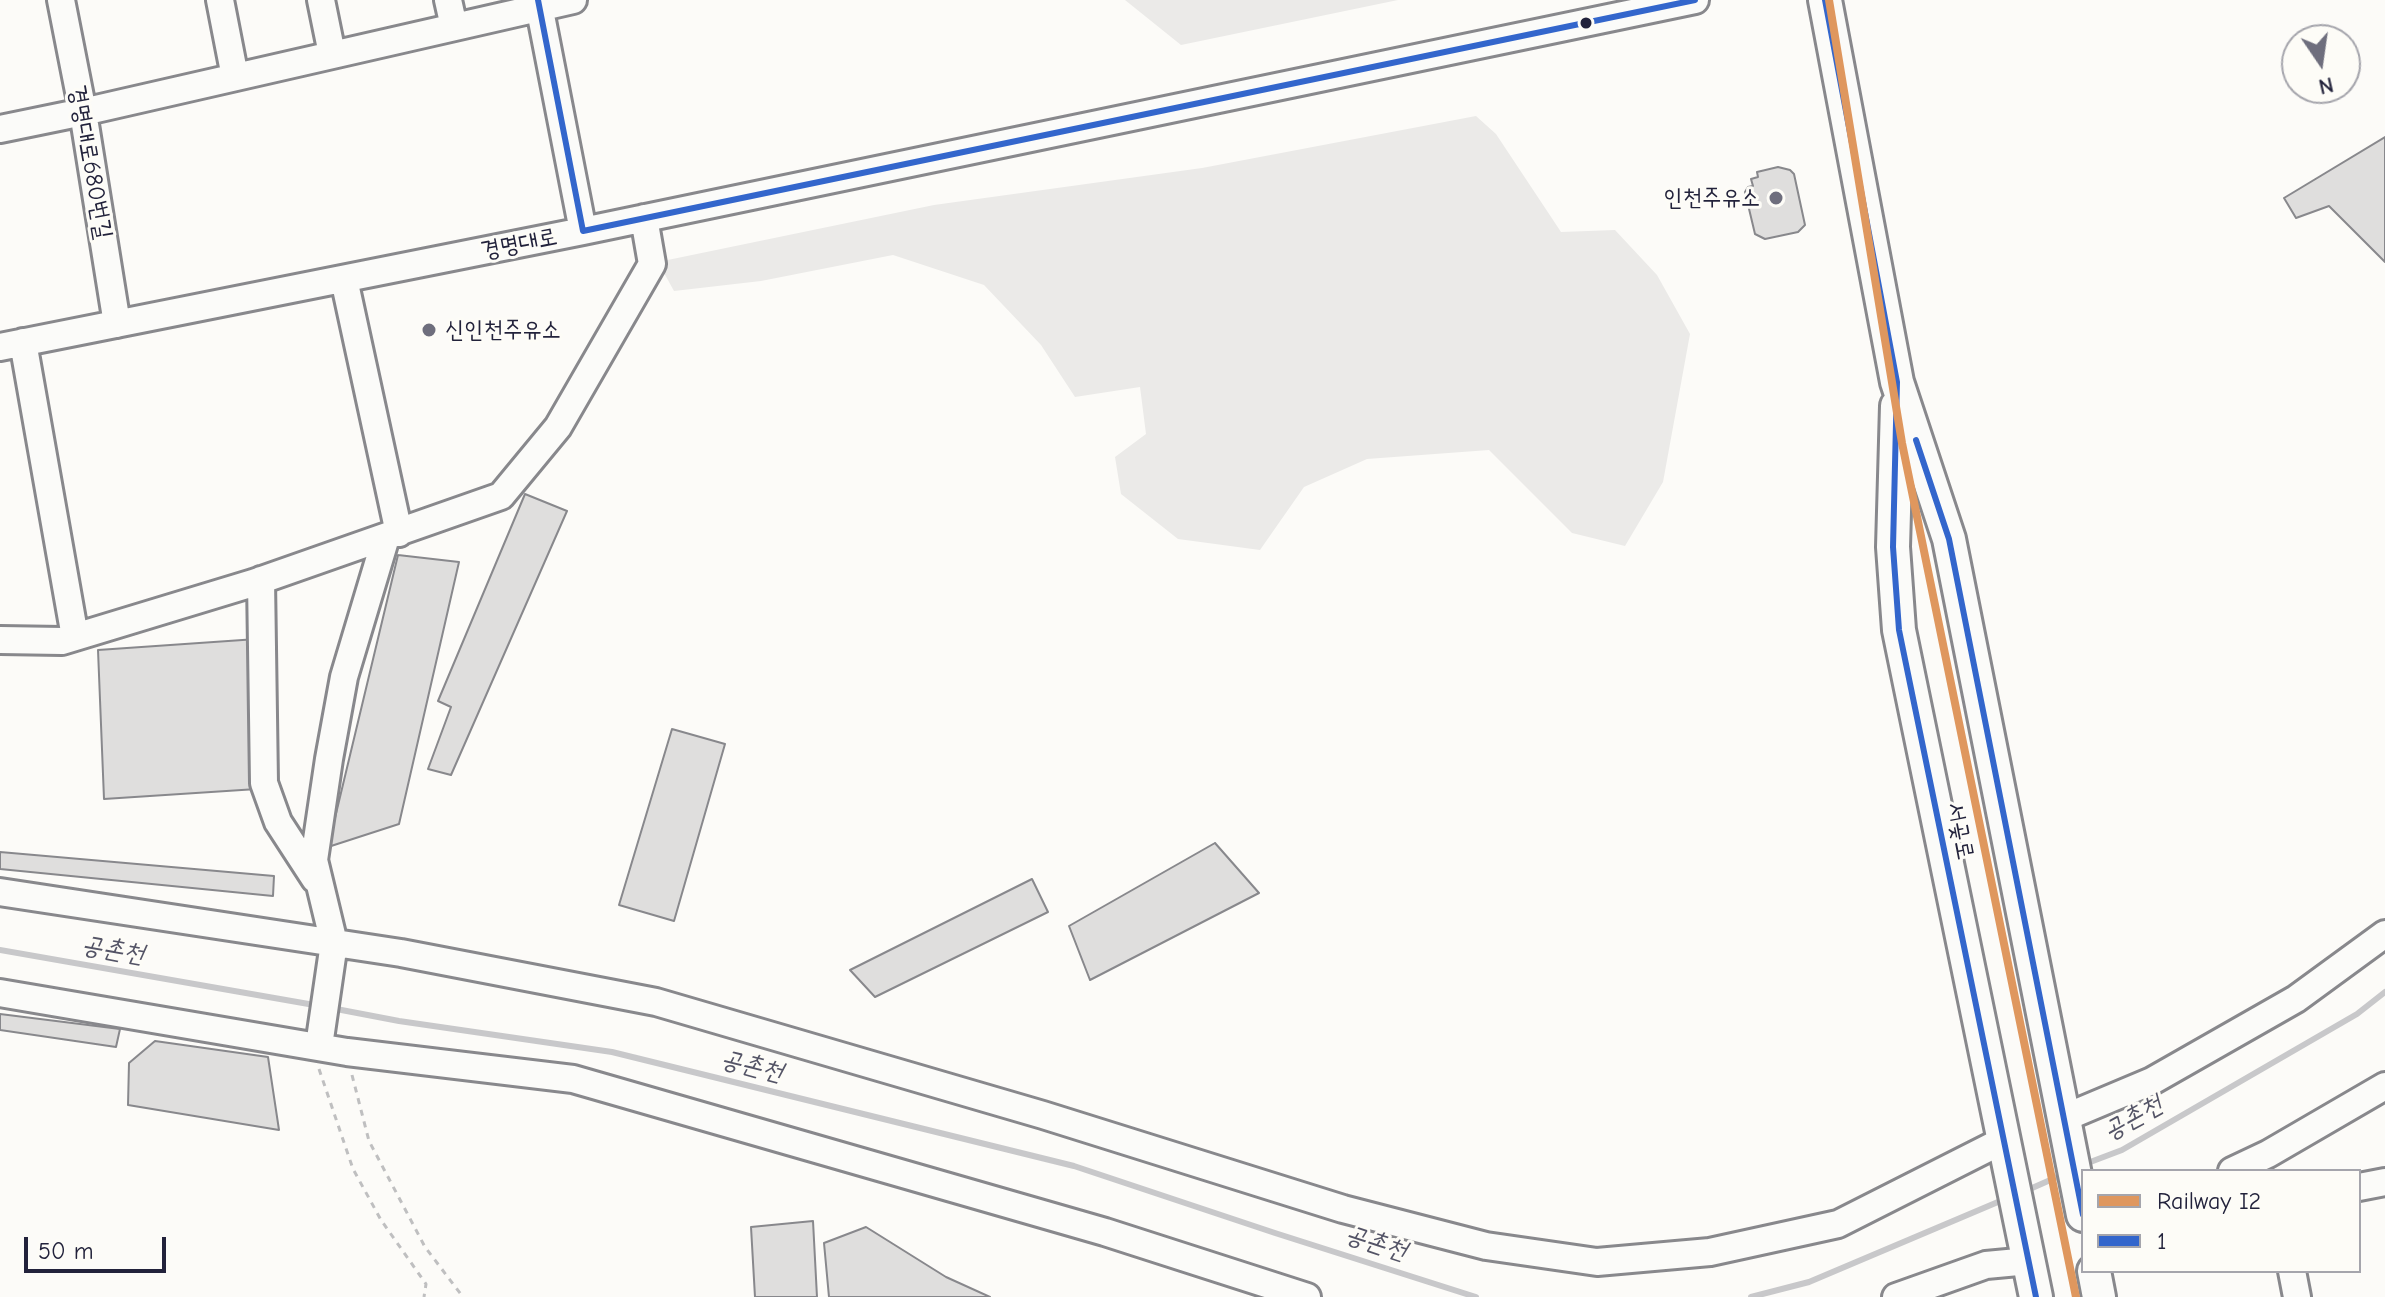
<!DOCTYPE html>
<meta charset="utf-8">
<style>
body{margin:0}
#map{position:relative;width:2385px;height:1297px;overflow:hidden;background:#fcfbf8;font-family:"Comic Neue",sans-serif}
canvas{display:block}
.legend{position:absolute;left:2081px;top:1169px;width:280px;height:104px;box-sizing:border-box;background:#fdfcf7;border:2px solid #a5a5ac;margin:0;padding:10px 14px;list-style:none;font-size:24px;color:#22223b}
.legend li{display:flex;align-items:center;gap:16px;height:40px}
.legend b{width:40px;border:2px solid #a5a5ac}
.north{position:absolute;left:2281px;top:24px;width:80px;height:80px;box-sizing:border-box;background:#fdfcf7;border:2px solid #a5a5ac;border-radius:50%;rotate:167deg;font-size:22px;font-weight:700;line-height:32px;text-align:center;color:#22223b}
.north::after{content:'';display:block;margin:auto;width:28px;height:36px;background:#6e6e7d;clip-path:polygon(50% 0,100% 100%,50% 72%,0 100%)}
.scale{position:absolute;left:24px;top:1237px;width:142px;height:36px;box-sizing:border-box;border:4px solid #22223b;border-top:0;padding-left:10px;font-size:24px;line-height:28px;white-space:nowrap;color:#22223b;-webkit-text-stroke:6px #fdfcf7;paint-order:stroke}
</style>
<div id="map">
<canvas width="2385" height="1297"></canvas>
<ul class="legend">
<li><b style="height:10px;background:#df975e"></b>Railway I2</li>
<li><b style="height:10px;background:#36c"></b>1</li>
</ul>
<div class="north">N</div>
<div class="scale">50 m</div>
</div>
<script>
const context = document.querySelector('canvas').getContext('2d');
context.lineJoin = 'round';
function fill(path, color) { context.fillStyle = color; context.fill(path, 'evenodd'); }
const toPath = rows => new Path2D(rows.map(r => 'M' + r).join(''));
function trace(path, color, width, dash) { context.strokeStyle = color; context.lineWidth = width; context.lineCap = dash ? 'butt' : 'round'; context.setLineDash(dash || []); context.stroke(path); }
function label(font, color, halo, rows, align = 'center') {
  context.font = font + ' "Comic Neue","Poor Story",sans-serif'; context.lineWidth = 6; context.setLineDash([]); context.textBaseline = 'middle'; context.strokeStyle = halo; context.fillStyle = color; for (const [text, x, y, turn = 0] of rows) {
    context.save(); context.translate(x, y); context.rotate((+turn || 0) * Math.PI / 180); context.textAlign = isNaN(turn) ? turn : align; if (halo) context.strokeText(text, 0, 0); context.fillText(text, 0, 0); context.restore();
  }
}
const green = toPath([
 [1125,0,1398,0,1181,45],
 [1476,116,1496,134,1561,232,1615,230,1657,275,1690,334,1663,482,1625,546,1572,533,1489,450,1367,459,1304,487,1260,550,1178,539,1121,494,1115,457,1146,434,1140,387,1075,397,1041,345,984,285,893,255,761,281,674,291,658,262,934,205,1202,168]
]);
const stream = toPath([
 [0,950,320,1006],
 [331,1008,399,1021,612,1052,1074,1166,1275,1233,1476,1297],
 [2085,1164,2122,1150,2357,1014,2385,992],
 [2023,1192,2064,1174],
 [1751,1297,1809,1282,2005,1199]
]);
const building = toPath([
 [2385,137,2385,262,2329,206,2296,218,2284,198,2385,137],
 [1778,167,1790,170,1794,174,1805,225,1798,232,1765,239,1755,234,1745,192,1748,187,1753,186,1751,179,1758,177,1757,172,1778,167],
 [525,494,567,511,451,775,428,769,451,707,438,701,525,494],
 [398,555,459,562,399,824,328,847,398,555],
 [257,639,257,789,104,799,98,650,257,639],
 [672,729,725,744,674,921,619,905,672,729],
 [1215,843,1259,893,1090,980,1069,926,1215,843],
 [0,852,274,876,273,896,0,869,0,852],
 [1032,879,1048,912,875,997,850,970,1032,879],
 [0,1014,120,1029,116,1047,0,1030,0,1014],
 [155,1041,268,1057,279,1130,128,1105,129,1063,155,1041],
 [813,1221,817,1297,755,1297,751,1227,813,1221],
 [866,1227,946,1277,990,1297,829,1297,824,1243,866,1227]
]);
const path = toPath([
 [319,1069,353,1169,381,1220,426,1284,424,1297],
 [352,1075,369,1141,425,1247,463,1297]
]);
const minor = toPath([
 [61,0,83,112,117,324],
 [220,0,235,77],
 [321,0,332,54],
 [448,0,454,27],
 [538,0,583,231],
 [0,129,83,112,573,0],
 [344,279,399,533],
 [23,342,75,637],
 [0,347,583,231,1695,0],
 [261,580,264,783,278,822,315,879],
 [0,640,62,641,253,583,501,496,558,427,652,264,644,218],
 [0,892,401,953,656,1002,1043,1115,1343,1209,1486,1246,1597,1262,1710,1252,1838,1224,2004,1140],
 [0,993,347,1052,573,1079,1105,1232,1307,1297],
 [319,1046,334,943,314,860,329,759,344,677,386,537],
 [2064,1118,2152,1081,2296,999,2385,934],
 [2232,1171,2268,1154,2385,1086],
 [2359,1187,2385,1182],
 [2292,1271,2297,1297],
 [1896,1297,1986,1265,2029,1261]
]);
const major = toPath([
 [1825,0,1897,382,1949,539,2083,1215],
 [1897,406,1893,547,1899,630,2036,1297],
 [2094,1271,2099,1297]
]);
const bus1 = toPath([
 [538,0,583,231],
 [1825,0,1897,382,1893,547,1899,630,2036,1297],
 [583,231,1695,0],
 [1916,440,1949,539,2083,1215]
]);
const rail1 = toPath([
 [1829,0,1902,443,2076,1297]
]);
const markers = [
 [1586,23,7,"#22223b"],
 [1776,198,8,"#6e6e7d"],
 [429,330,8,"#6e6e7d"]
];
const streetNames = [
 ["경명대로680번길",90,162,80],
 ["경명대로",519,244,-11],
 ["서곶로",1960,831,79]
];
const poiNames = [
 ["인천주유소",1760,198],
 ["신인천주유소",445,330,"left"]
];
const waterNames = [
 ["공촌천",113,950,10],
 ["공촌천",752,1066,14],
 ["공촌천",2133,1118,-29],
 ["공촌천",1376,1243,18]
];
fill(green, '#ebeae8');
trace(stream, '#c8c8ca', 6);
fill(building, '#dfdedd');
trace(building, '#88888c', 2);
trace(minor, '#88888c', 32);
trace(major, '#88888c', 38);
trace(path, '#bfbfc0', 3, [6, 6]);
trace(minor, '#fbfbf9', 26);
trace(major, '#fbfbf9', 32);
trace(bus1, '#36c', 6);
trace(rail1, '#df975e', 8);
for (const [x, y, r, color] of markers) { const dot = new Path2D(); dot.arc(x, y, r, 0, 2 * Math.PI); context.fillStyle = color; context.fill(dot); trace(dot, '#fdfcf7', 3); }
label('24px', '#22223b', '#fdfcf7', streetNames);
label('24px', '#22223b', '#fdfcf7', poiNames, 'right');
label('italic 26px', '#545466', '#fdfcf7', waterNames);
</script>
